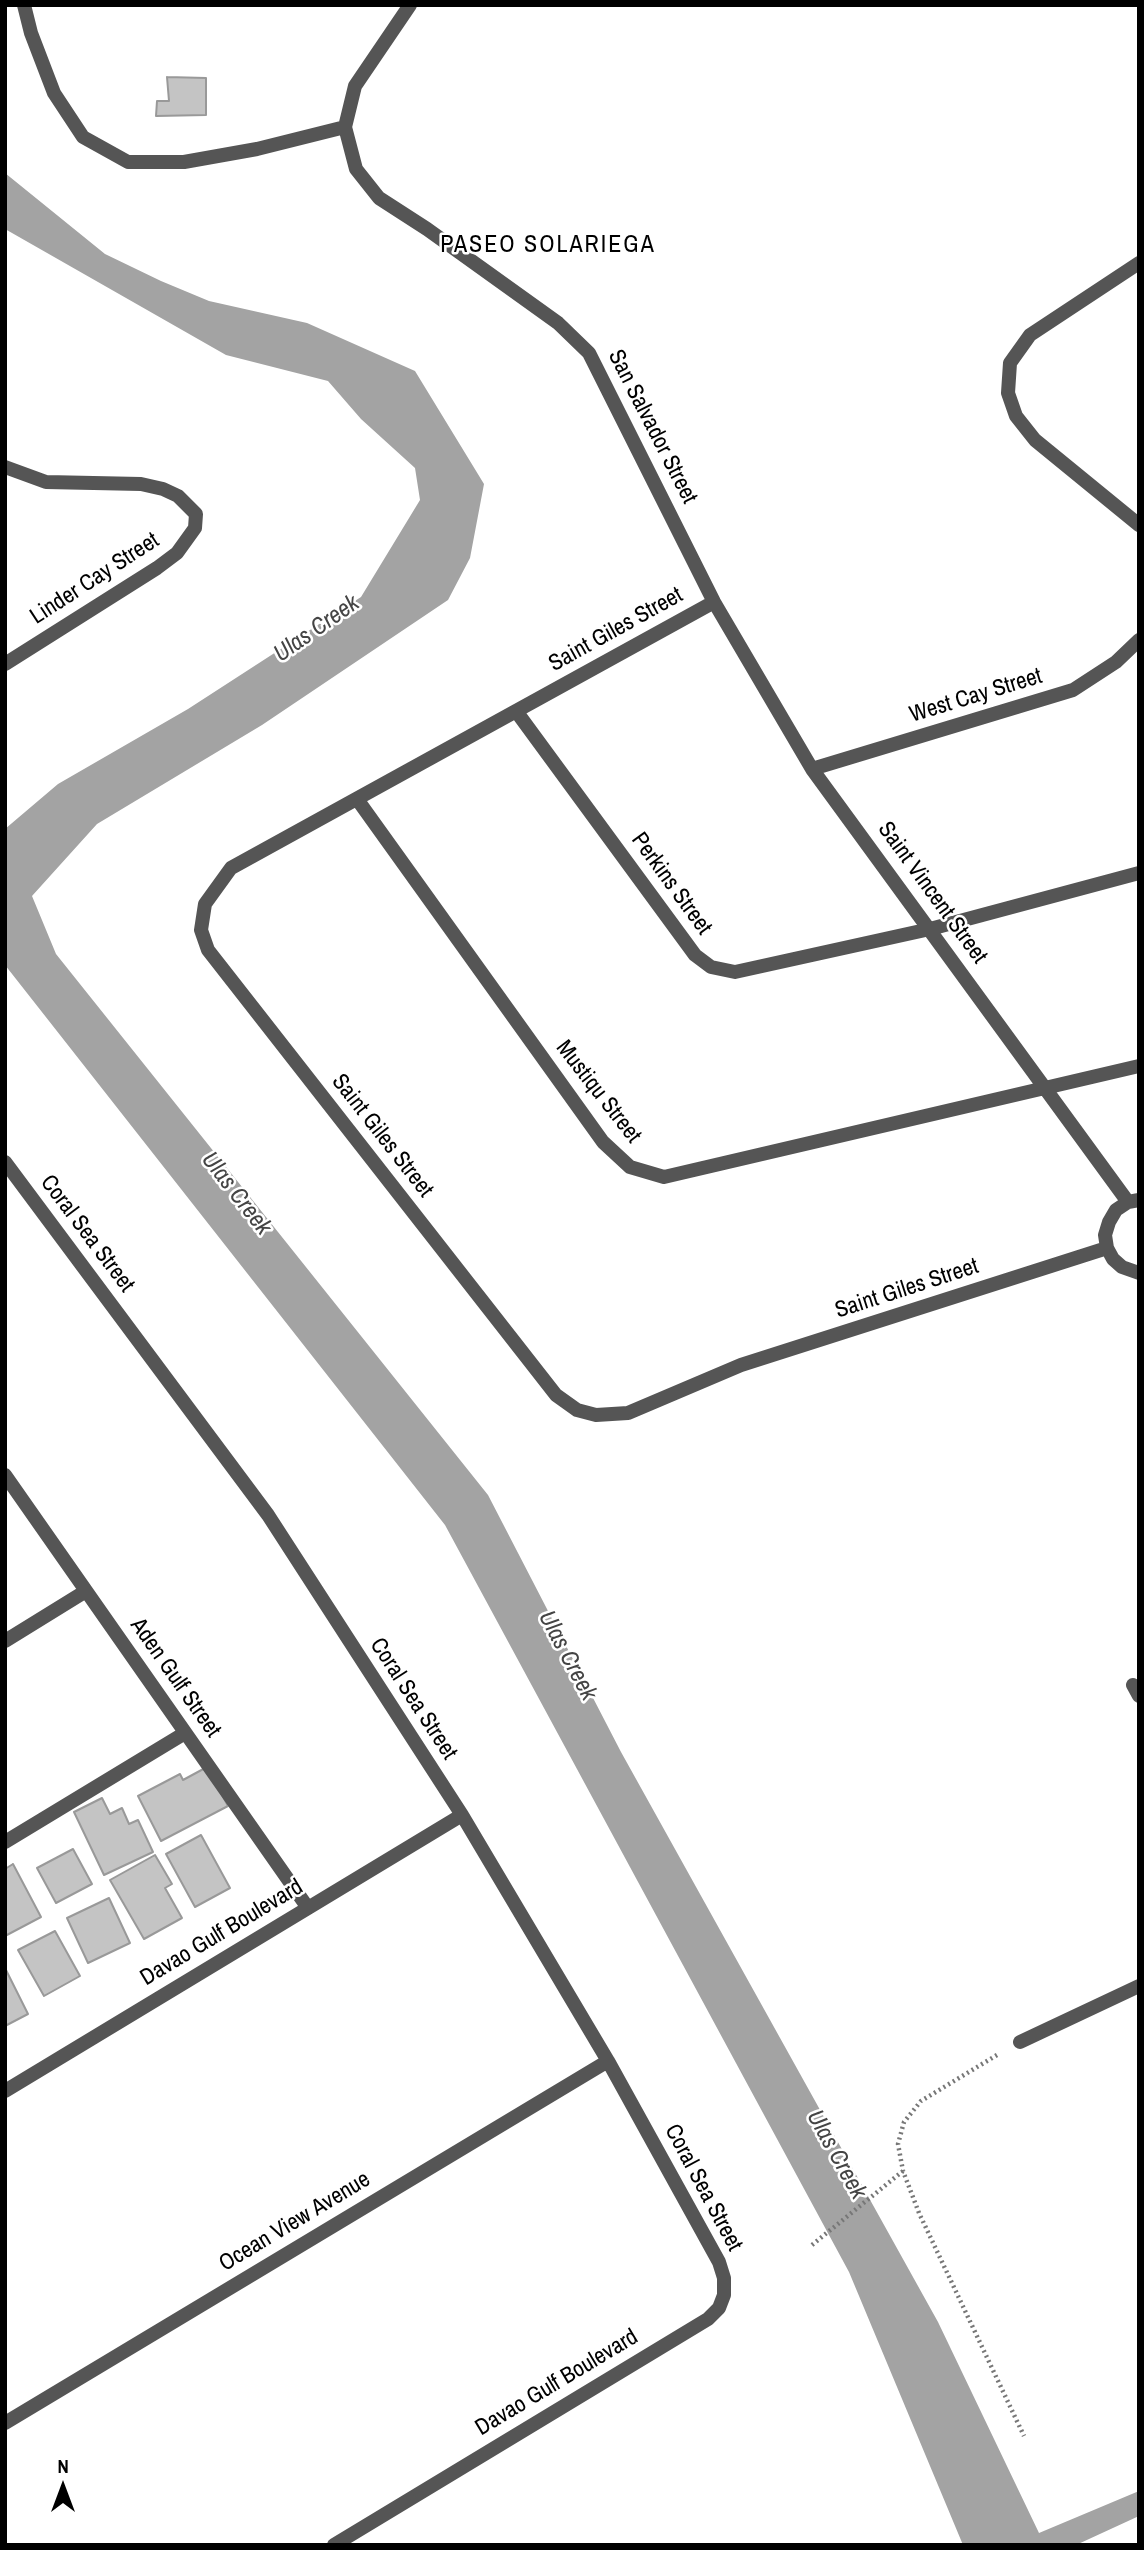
<!DOCTYPE html>
<style>
body{margin:0}
#map{position:relative;width:1144px;height:2550px;overflow:hidden;background:#fff;font-family:"Archivo Narrow",sans-serif}
canvas{display:block}
.frame{position:absolute;inset:0;border:7px solid #000;pointer-events:none}
.north{position:absolute;left:28px;top:2452px;width:70px;height:70px;-webkit-text-stroke:5px #fff;paint-order:stroke;rotate:0deg;font-size:19px;font-weight:700;line-height:28px;text-align:center;color:#000}
.north::after{content:'';display:block;margin:auto;width:24px;height:32px;background:#000;clip-path:polygon(50% 0,100% 100%,50% 72%,0 100%)}
</style>
<div id="map">
<canvas width="1144" height="2550"></canvas>
<div class="frame"></div>
<div class="north">N</div>
</div>
<script>
const context = document.querySelector('canvas').getContext('2d');
context.lineJoin = 'round';
function fill(path, color) { context.fillStyle = color; context.fill(path, 'evenodd'); }
const toPath = rows => new Path2D(rows.map(r => 'M' + r).join(''));
function trace(path, color, width, dash) { context.strokeStyle = color; context.lineWidth = width; context.lineCap = dash ? 'butt' : 'round'; context.setLineDash(dash || []); context.stroke(path); }
function label(font, color, halo, rows, align = 'center') {
  context.font = font + ' "Archivo Narrow",sans-serif'; context.lineWidth = 5; context.setLineDash([]); context.textBaseline = 'middle'; context.strokeStyle = halo; context.fillStyle = color; for (const [text, x, y, turn = 0] of rows) {
    context.save(); context.translate(x, y); context.rotate((+turn || 0) * Math.PI / 180); context.textAlign = isNaN(turn) ? turn : align; if (halo) context.strokeText(text, 0, 0); context.fillText(text, 0, 0); context.restore();
  }
}
const water = toPath([
 [5,173,105,254,161,281,209,301,307,323,415,371,484,484,470,558,448,600,262,725,97,824,32,896,56,954,488,1495,621,1752,938,2322,1039,2533,1139,2491,1139,2516,1076,2545,963,2545,849,2272,445,1525,5,965,5,829,58,784,188,709,361,597,420,500,415,468,361,419,328,381,226,355,5,229]
]);
const building = toPath([
 [167,77,206,78,206,115,156,116,157,101,169,101,167,77],
 [207,1767,228,1806,161,1841,138,1796,180,1774,183,1780,207,1767],
 [102,1798,110,1814,122,1808,129,1824,138,1820,153,1852,104,1875,74,1812,102,1798],
 [201,1835,230,1888,195,1907,166,1854,201,1835],
 [73,1849,92,1884,56,1903,37,1868,73,1849],
 [155,1855,172,1884,165,1888,182,1918,144,1939,110,1880,155,1855],
 [13,1864,41,1917,5,1936,5,1869,13,1864],
 [109,1898,130,1943,88,1963,67,1918,109,1898],
 [55,1931,80,1976,44,1996,18,1950,55,1931],
 [5,1968,28,2014,5,2026,5,1968]
]);
const path = toPath([
 [997,2055,921,2101,904,2122,898,2144,903,2171,919,2213,1024,2436],
 [812,2245,903,2171]
]);
const street = toPath([
 [24,5,31,33,54,93,83,137,128,162,184,162,257,149,345,127],
 [410,5,355,86,345,127,356,169,379,198,427,229,558,323,589,353,714,602,812,769,1128,1202],
 [1139,263,1030,335,1010,363,1008,393,1016,416,1035,440,1139,525],
 [5,467,46,482,141,484,163,489,178,496,196,514,195,528,177,553,157,568,5,664],
 [714,602,231,868,205,904,201,930,208,950,556,1395,577,1410,596,1415,628,1413,741,1365,1107,1248],
 [516,711,695,955,711,967,735,972,930,929,1139,873],
 [812,769,1073,690,1116,662,1139,640],
 [357,799,603,1142,630,1167,664,1177,1139,1066],
 [5,1162,268,1515,462,1815,608,2061,719,2262,724,2278,724,2295,719,2308,708,2319,334,2545],
 [1139,1200,1128,1202,1116,1210,1109,1222,1105,1235,1107,1248,1113,1259,1122,1267,1139,1273],
 [5,1475,308,1908],
 [5,1641,86,1591],
 [1133,1685,1139,1696],
 [5,1842,185,1733],
 [1020,2042,1139,1986],
 [5,2091,462,1815],
 [5,2423,608,2061]
]);
const streetNames = [
 ["San Salvador Street",652,427,63],
 ["Linder Cay Street",95,579,-33],
 ["Saint Giles Street",616,630,-29],
 ["West Cay Street",976,696,-17],
 ["Perkins Street",671,884,54],
 ["Saint Vincent Street",932,893,54],
 ["Mustiqu Street",598,1092,52],
 ["Saint Giles Street",382,1136,52],
 ["Coral Sea Street",87,1234,53],
 ["Saint Giles Street",907,1289,-18],
 ["Aden Gulf Street",175,1678,55],
 ["Coral Sea Street",413,1699,57],
 ["Davao Gulf Boulevard",222,1933,-31],
 ["Coral Sea Street",703,2188,62],
 ["Ocean View Avenue",295,2222,-31],
 ["Davao Gulf Boulevard",557,2383,-31]
];
const neighbourhoodNames = [
 ["PASEO SOLARIEGA",548,246]
];
const waterNames = [
 ["Ulas Creek",317,629,-35],
 ["Ulas Creek",236,1194,52],
 ["Ulas Creek",567,1656,62],
 ["Ulas Creek",836,2155,61]
];
fill(water, '#a3a3a3');
fill(building, '#c4c4c4');
trace(building, '#999', 2);
trace(path, '#777', 4.5, [2, 3.5]);
trace(street, '#555', 14);
label('23px', '#000', '#fff', streetNames);
context.letterSpacing = '2px';
label('24px', '#000', '#fff', neighbourhoodNames);
context.letterSpacing = '0px';
label('italic 24px', '#444', '#fff', waterNames);
</script>
